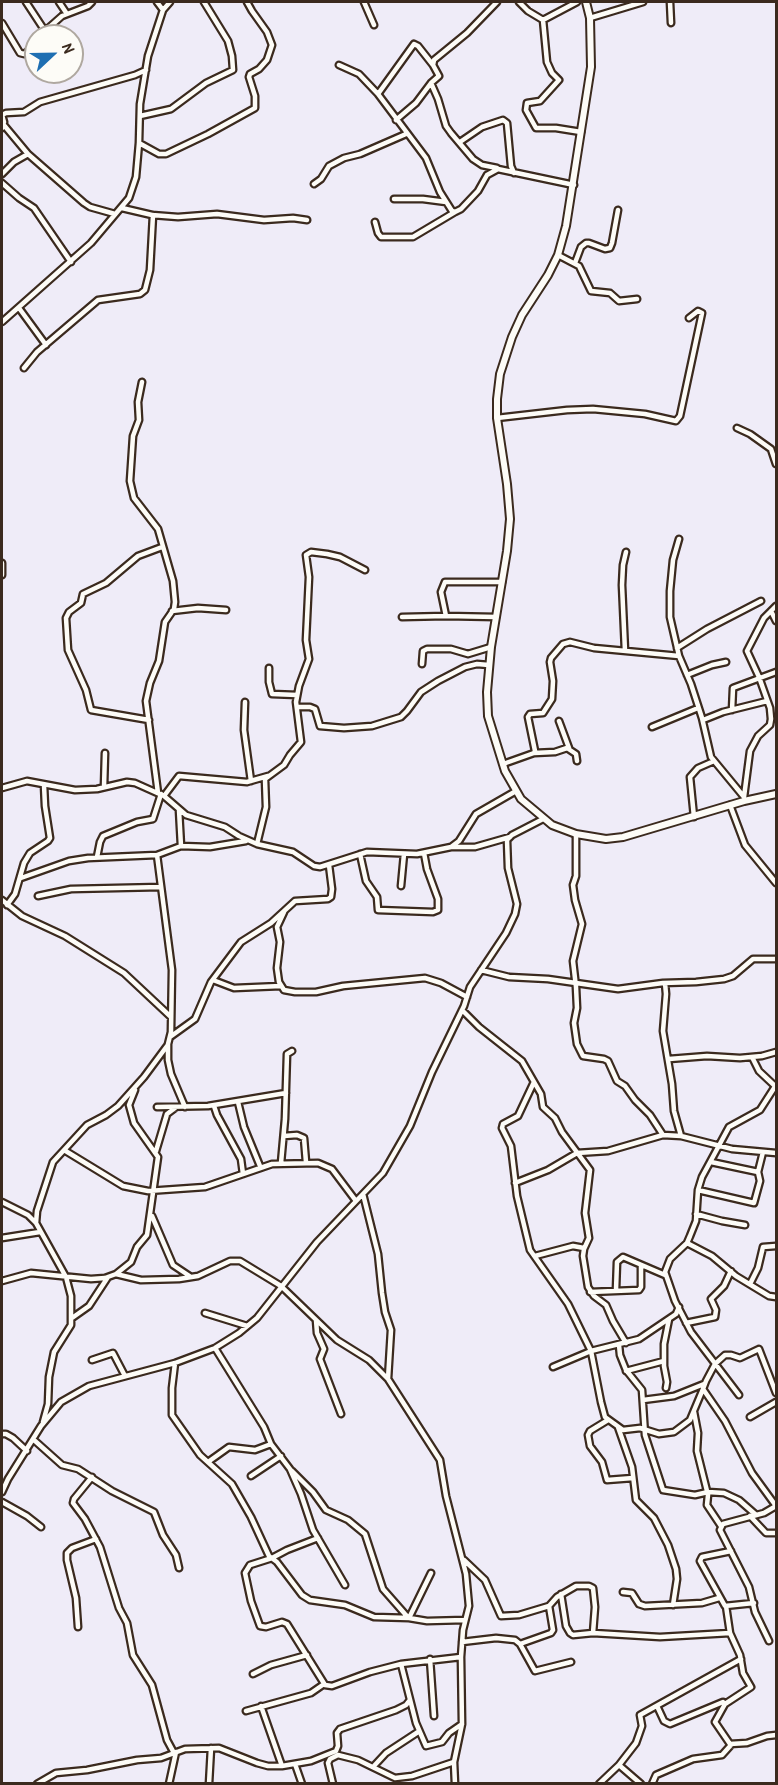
<!DOCTYPE html>
<style>
body{margin:0}
#map{position:relative;width:778px;height:1785px;overflow:hidden;background:#efecf8;font-family:"Patrick Hand",sans-serif}
canvas{display:block}
.frame{position:absolute;inset:0;border:3px solid #3b2a1e;pointer-events:none}
.north{position:absolute;left:24px;top:24px;width:60px;height:60px;box-sizing:border-box;background:#fdfcf7;border:2px solid #afa8a0;border-radius:50%;rotate:68deg;font-size:16px;font-weight:700;line-height:24px;text-align:center;color:#3b2a1e}
.north::after{content:'';display:block;margin:auto;width:21px;height:27px;background:#1f6fb2;clip-path:polygon(50% 0,100% 100%,50% 72%,0 100%)}
</style>
<div id="map">
<canvas width="778" height="1785"></canvas>
<div class="frame"></div>
<div class="north">N</div>
</div>
<script>
const context = document.querySelector('canvas').getContext('2d');
context.lineJoin = 'round';
const toPath = rows => new Path2D(rows.map(r => 'M' + r).join(''));
function trace(path, color, width, dash) { context.strokeStyle = color; context.lineWidth = width; context.lineCap = dash ? 'butt' : 'round'; context.setLineDash(dash || []); context.stroke(path); }
const minor = toPath([
 [26,2,45,31,62,16,88,6,92,2],
 [59,2,67,14],
 [157,2,163,10],
 [364,2,374,25],
 [519,2,528,11,543,20,577,2],
 [670,2,671,23],
 [590,18,643,2],
 [543,20,547,62,552,73,559,80,540,101,527,103,526,110,536,128,556,128,581,132],
 [2,23,20,53,24,54,36,45],
 [339,65,359,74,378,94],
 [433,65,418,46,414,44,378,94,426,158,440,192,452,211,455,212,461,209,478,191,487,175,498,169,574,185],
 [431,83,438,99,446,126,451,133,473,159,482,165,497,168],
 [140,116,171,109,206,83,233,70,232,56,228,41,204,2],
 [396,120,416,103,431,83,439,76,433,65,434,60,467,33,497,2],
 [3,124,28,154,84,203,90,207,115,214],
 [2,128,4,122,2,115,6,113,24,112,40,102,135,75,146,70],
 [460,142,482,127,503,120,507,123,511,166,514,173],
 [139,143,159,154,166,154,208,134,255,108,255,96,249,77,250,74,259,69,267,60,272,45,267,32,252,11,247,2],
 [2,174,14,162,28,154],
 [2,183,19,198,34,208,71,262],
 [314,184,321,179,329,166,344,158,360,154,406,134],
 [394,199,423,199,446,202],
 [122,208,152,215,178,217,217,214,264,220,293,218,307,220],
 [375,222,378,233,381,237,413,237,455,212],
 [558,255,579,266,591,291,610,293,619,301,637,299],
 [575,263,581,247,586,243,589,243,605,249,610,248,612,243,618,210],
 [19,308,46,345],
 [2,322,91,243,129,198,136,177,139,143,140,104,148,56,163,10,170,2],
 [24,368,37,352,98,300,140,294,145,290,150,270,153,215],
 [142,382,138,402,139,420,133,436,130,481,134,498,158,529,173,581,175,602,174,609,165,622,159,661,150,683,146,701,158,793],
 [497,418,567,410,593,409,645,414,676,421,680,416,702,313,698,311,689,318],
 [737,428,750,434,771,449,776,464],
 [679,539,673,560,670,591,670,617,679,656,691,684,702,718,711,757,744,797],
 [2,563,2,575],
 [172,611,198,608,226,610],
 [771,611,776,621],
 [446,616,441,592,445,582,502,582],
 [402,617,446,616,496,617],
 [677,648,707,629,761,601],
 [625,651,622,585,623,565,626,552],
 [422,664,423,651,427,649,451,649,468,654,491,647],
 [269,668,269,682,272,694,297,695],
 [687,675,712,665,726,662],
 [245,702,244,730,251,781],
 [297,707,310,707,315,709,320,726,344,728,372,726,401,717,407,711,421,692,438,681,465,667,477,664,489,665],
 [732,710,733,688,776,672],
 [149,720,91,710,86,690,68,650,66,618,69,612,81,603,83,594,106,583,138,556,162,547],
 [703,720,723,712,767,701],
 [559,721,569,748],
 [652,727,698,708],
 [534,753,555,752,567,748,576,754,577,761],
 [503,764,534,753,535,751,528,717,530,714,543,713,552,699,553,681,550,662,551,658,563,644,570,642,594,648,679,656],
 [104,787,105,753],
 [2,788,27,781,75,790,97,789,127,782,135,783,164,796,186,815,225,827,239,836,257,844,293,852,314,866,320,867,367,852,417,854,451,847,459,841,476,814,516,791],
 [164,796,179,776,247,782,268,776],
 [744,797,750,751,758,736,770,725,771,719,770,708,759,677,747,651,764,618,776,606],
 [730,805,745,845,776,883],
 [179,810,181,846],
 [694,817,690,777,698,768,714,761],
 [576,834,576,876,573,885,575,900,582,924,573,961,576,987,577,1008,574,1023,577,1044,583,1056,604,1059,608,1061,617,1081,625,1086,635,1100,650,1115,663,1135],
 [257,844,266,807,265,779,284,765,290,755,301,742,296,702,299,686,309,659,306,640,309,577,306,555,311,552,327,554,340,557,365,570],
 [451,847,475,847,510,837],
 [360,854,366,881,377,897,378,910,433,912,438,910,438,899,427,869,424,853],
 [157,855,172,970,171,1032,168,1044,168,1060,171,1074,185,1107],
 [97,857,100,842,103,836,137,822,153,819,161,794],
 [21,878,69,861,88,858,157,855,181,846,210,847,246,841],
 [401,886,404,854],
 [38,896,71,889,161,887],
 [2,900,22,916,65,936,124,973,171,1017],
 [7,905,15,894,24,863,30,853,48,841,50,838,45,806,44,785],
 [284,912,277,927,280,942,277,968,279,982,284,990,295,992,316,992,343,986,425,978,441,983,467,997],
 [481,970,509,977,548,979,618,989,663,983,696,982,724,979,733,976,753,959,776,959],
 [213,980,234,988,281,986],
 [665,983,666,994,663,1031,672,1084,674,1111,681,1136],
 [462,1010,479,1027,522,1061,541,1094,543,1107,555,1118,562,1132,590,1170,585,1213,589,1238,584,1249,583,1256,588,1287,594,1296,606,1305,613,1321,626,1343],
 [170,1037,195,1019,211,982,241,942,271,923,295,901,328,899,331,897,332,889,329,865],
 [752,1057,759,1071,775,1086],
 [669,1059,707,1056,740,1058,762,1056,776,1052],
 [534,1082,518,1116,503,1124,502,1128,511,1146,517,1196,530,1250,568,1304,591,1351,601,1402,605,1417,623,1430,640,1428,659,1434,674,1432,690,1420,703,1389],
 [238,1102,244,1127,260,1166],
 [214,1106,217,1115,241,1159,243,1174],
 [157,1107,208,1106,286,1093],
 [284,1136,297,1135,304,1138,306,1162],
 [64,1150,123,1186,148,1191,205,1187,272,1164,318,1163,332,1169,356,1201],
 [156,1151,167,1114,175,1108],
 [711,1162,758,1172,763,1152],
 [281,1163,285,1119,287,1054,292,1051],
 [515,1183,548,1170,577,1153,608,1151,663,1135,681,1136,732,1149,776,1153],
 [698,1190,754,1203,760,1181,758,1172],
 [363,1194,378,1254,382,1293,385,1312,391,1330,388,1379],
 [2,1202,28,1215,36,1223,66,1277,71,1296,71,1325,54,1352,49,1377,48,1404,43,1422],
 [696,1214,722,1221,745,1225],
 [152,1216,173,1265,191,1277],
 [36,1223,37,1211,53,1162,87,1125,106,1115,118,1106,144,1077,167,1046],
 [2,1238,40,1232],
 [687,1243,712,1256,736,1276,769,1296,776,1297],
 [535,1256,573,1246,584,1248],
 [116,1274,131,1262,137,1247,147,1235,158,1157,134,1123,129,1105,135,1090],
 [2,1281,31,1273,91,1279,105,1278,116,1274,141,1280,179,1279,198,1276,230,1261,240,1261,281,1286,337,1340,369,1360,388,1379,440,1460,446,1496,466,1574,469,1606,463,1630,461,1657,462,1724,454,1762,455,1784],
 [750,1284,758,1268,763,1247,776,1246],
 [616,1290,617,1262,623,1257,665,1275],
 [590,1292,639,1290,641,1287,641,1266],
 [205,1313,247,1326],
 [72,1318,89,1306,108,1277],
 [316,1320,317,1333,324,1349,320,1359,341,1414],
 [686,1323,715,1317,716,1310,711,1299,724,1286,731,1271],
 [619,1345,620,1355,626,1370,642,1390,645,1435,663,1490,695,1495,708,1492,724,1493,739,1500,755,1514],
 [215,1348,264,1427,271,1444,290,1469,301,1494,313,1530,345,1585],
 [92,1360,113,1353,125,1376],
 [175,1363,172,1388,172,1415,200,1455,232,1484,251,1517,269,1556,277,1562,302,1595,310,1600,345,1605,374,1617,409,1618,431,1573],
 [553,1367,591,1351,639,1339,676,1314,679,1307],
 [626,1371,664,1361],
 [666,1388,667,1382,664,1366,664,1344,669,1319],
 [776,1393,759,1349,740,1358,731,1355,725,1355,715,1364,706,1381,703,1389,725,1421,752,1473,776,1506],
 [739,1395,691,1332,675,1301,665,1272,670,1259,687,1243,690,1236,696,1221,698,1190,702,1177,729,1127,760,1110,776,1085],
 [643,1400,674,1396,704,1384],
 [694,1412,698,1433,697,1451,708,1495,707,1505,721,1526],
 [750,1417,776,1402],
 [608,1420,590,1431,588,1435,590,1446,602,1462,607,1480,633,1478],
 [618,1427,632,1467,636,1500,654,1518,668,1545,676,1569,677,1579,673,1605],
 [2,1434,6,1434,13,1438,27,1451],
 [34,1440,62,1465,78,1469,112,1491,154,1512,163,1535,176,1555,179,1568],
 [208,1462,229,1447,255,1450,271,1444],
 [292,1471,313,1492,326,1510,348,1520,365,1534,383,1589,405,1614,409,1618,427,1621,465,1620],
 [251,1476,281,1456],
 [92,1477,74,1499,73,1503,85,1519,100,1547,119,1608,127,1623,133,1655,152,1685,167,1740,174,1753],
 [2,1492,8,1479,41,1426,61,1402,89,1386,175,1363,215,1348,239,1333,257,1318,317,1242,383,1173,410,1126,432,1072,464,1006,470,987,506,933,515,914,517,904,508,868,507,840,512,835,543,819],
 [2,1502,27,1516,41,1527],
 [750,1516,766,1533,776,1533],
 [318,1538,287,1550,272,1558,250,1565,245,1573,251,1601,260,1626,266,1627,282,1622,287,1624,325,1685,332,1686,370,1672,401,1664,461,1657],
 [731,1551,702,1557,700,1561,725,1606,754,1603],
 [464,1560,485,1580,501,1616,519,1615,549,1606],
 [623,1592,632,1593,639,1604,645,1606,702,1603,719,1598],
 [561,1594,566,1626,570,1633,573,1635,593,1633,660,1637,730,1633],
 [78,1627,76,1598,67,1560,67,1553,72,1548,96,1539],
 [769,1641,755,1612,749,1587,720,1530,723,1524,764,1513,776,1506],
 [462,1642,496,1638,515,1640,520,1644,535,1671,571,1662],
 [520,1644,551,1633,553,1630,549,1606,557,1597,576,1586,589,1586,593,1588,595,1607,593,1633],
 [430,1659,434,1716],
 [401,1664,416,1723,426,1746,442,1742,449,1733,462,1724],
 [253,1674,271,1665,307,1655],
 [725,1704,751,1687,743,1673,740,1655,730,1633,726,1606],
 [261,1706,282,1766],
 [657,1706,664,1721,670,1724,723,1702,725,1704,715,1722,730,1744,747,1743,767,1736,776,1735],
 [246,1711,311,1693,324,1684],
 [295,1764,302,1784],
 [619,1765,641,1784],
 [373,1767,386,1753,418,1732],
 [37,1784,56,1773,87,1770,137,1760,161,1758,185,1749,219,1748,257,1763,268,1766,282,1766,311,1761,336,1751,338,1746,337,1733,340,1729,396,1710,406,1705,410,1700],
 [169,1784,176,1752],
 [209,1784,211,1748],
 [333,1784,328,1763,330,1759,338,1755,358,1760,395,1778,412,1776,454,1762],
 [599,1784,619,1765,636,1743,642,1726,640,1715,741,1659],
 [652,1784,656,1775,693,1759,722,1755,731,1745]
]);
const secondary = toPath([
 [586,2,590,18,591,67,566,226,558,255,548,275,522,315,512,337,500,374,497,399,497,418,507,484,510,519,507,551,491,647,487,692,488,716,505,771,521,799,552,825,576,834,606,839,623,837,744,801,776,794]
]);
trace(minor, '#3b2a1e', 9);
trace(secondary, '#3b2a1e', 10);
trace(minor, '#fdfcf7', 4.5);
trace(secondary, '#fdfcf7', 6);
</script>
